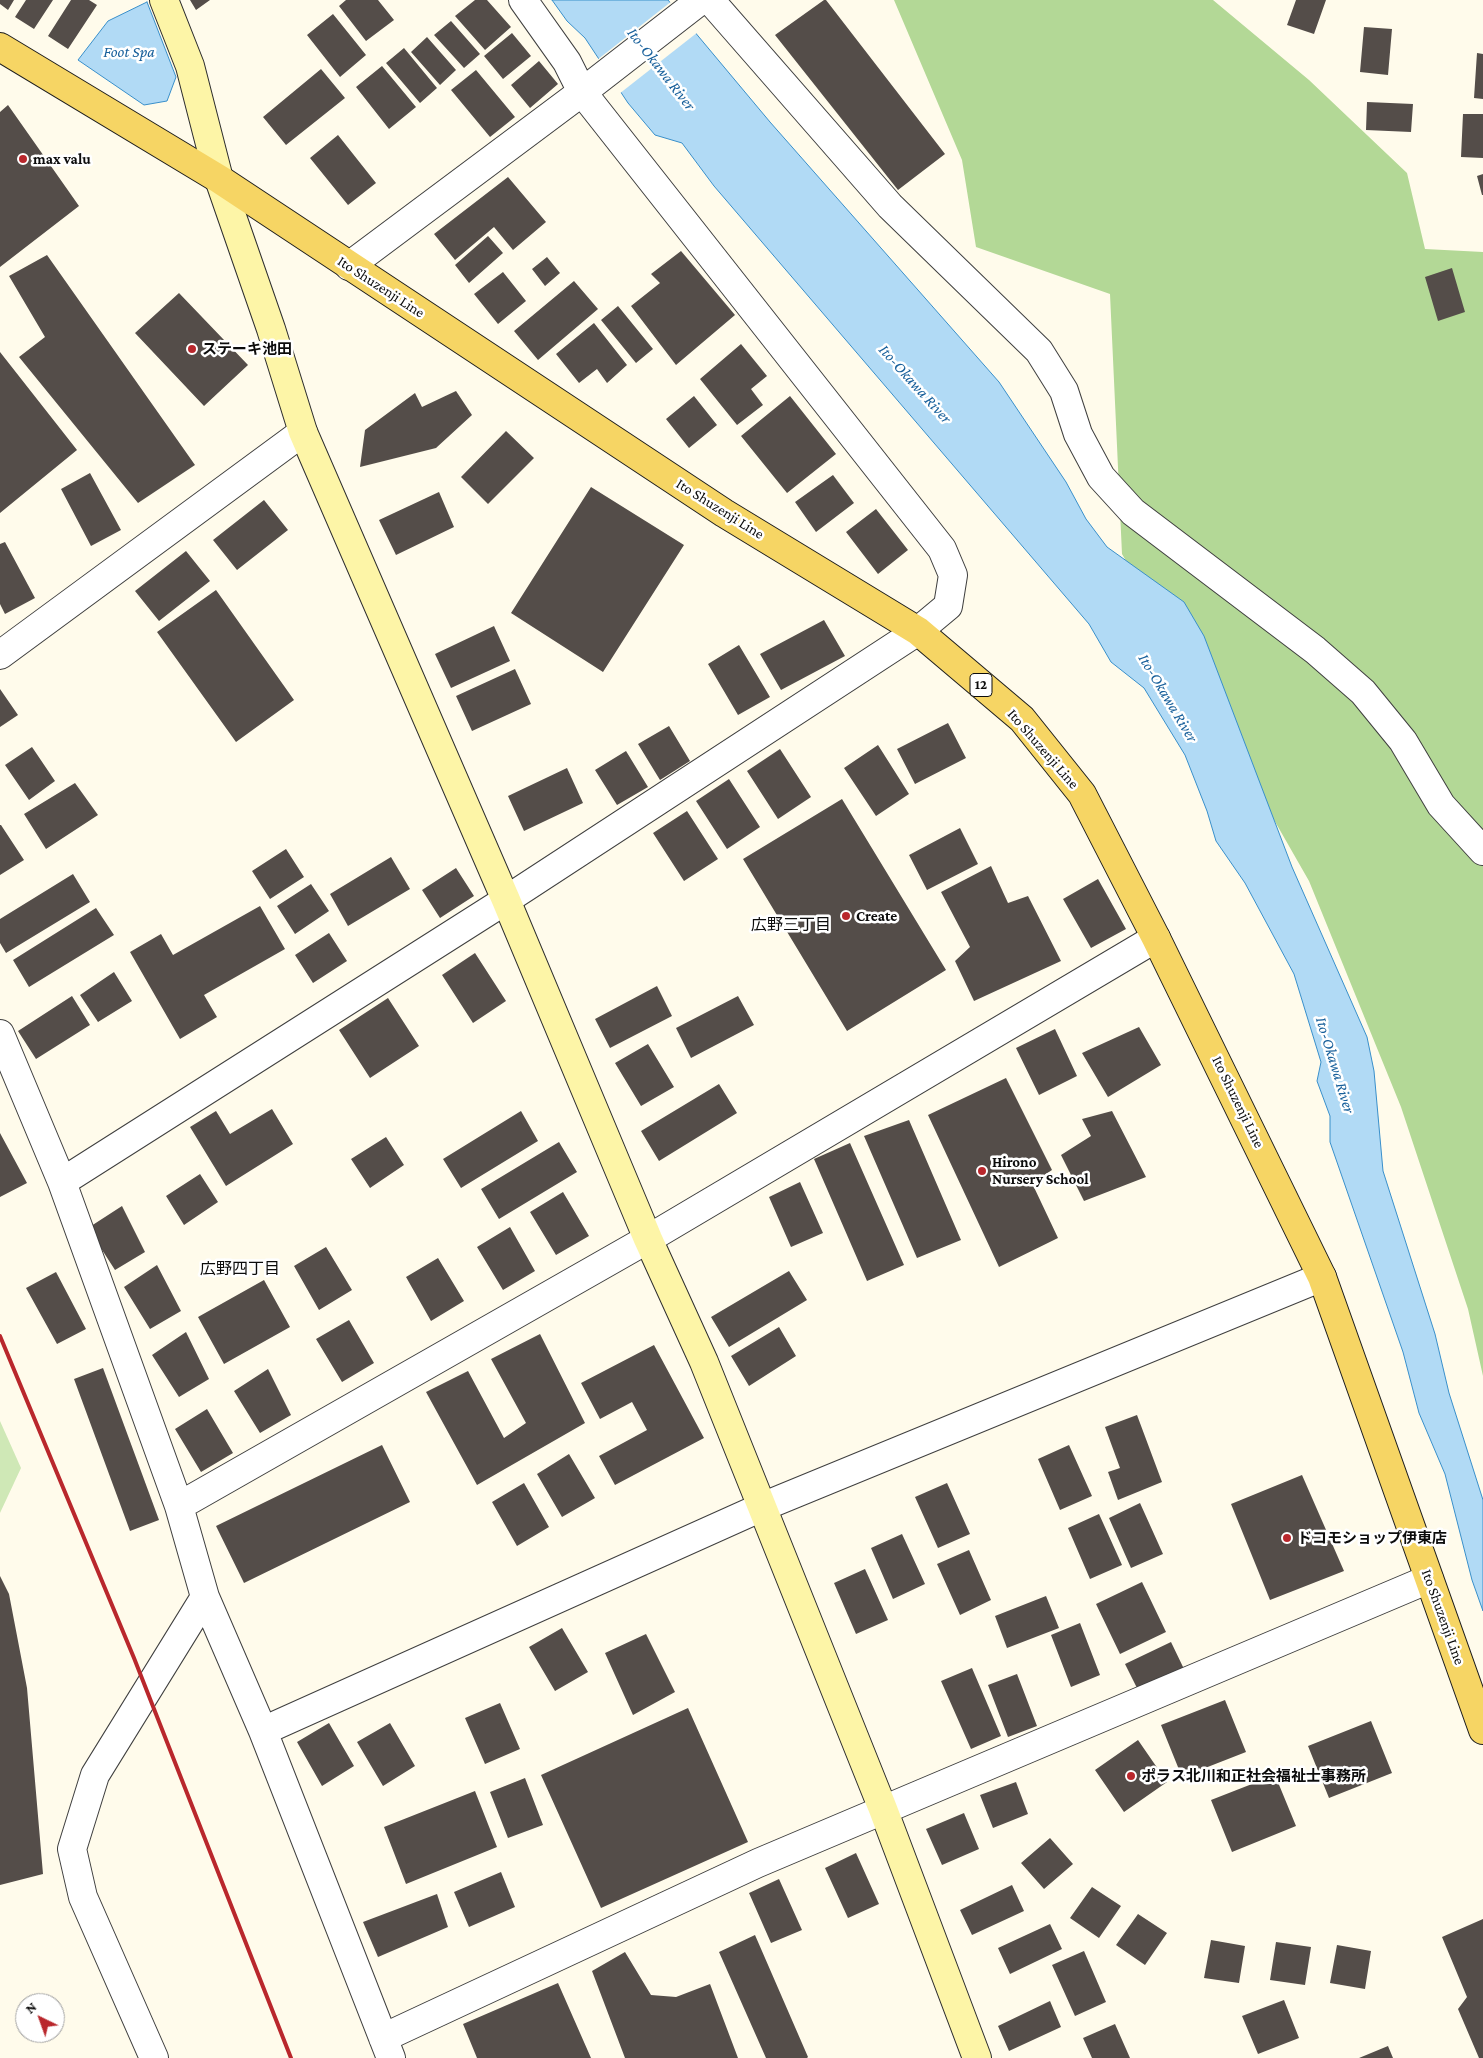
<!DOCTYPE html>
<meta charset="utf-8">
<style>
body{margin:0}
#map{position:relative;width:1483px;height:2058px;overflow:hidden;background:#fffbeb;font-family:"Crimson Pro",serif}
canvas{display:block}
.north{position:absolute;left:15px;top:1993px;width:50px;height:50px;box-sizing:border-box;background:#fff;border:1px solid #9e9e9e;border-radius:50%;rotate:318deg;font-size:14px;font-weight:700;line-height:20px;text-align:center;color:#0c0c0c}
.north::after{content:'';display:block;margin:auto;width:18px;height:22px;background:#b9272c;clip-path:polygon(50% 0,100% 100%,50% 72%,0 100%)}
</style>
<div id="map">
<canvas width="1483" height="2058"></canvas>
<div class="north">N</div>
</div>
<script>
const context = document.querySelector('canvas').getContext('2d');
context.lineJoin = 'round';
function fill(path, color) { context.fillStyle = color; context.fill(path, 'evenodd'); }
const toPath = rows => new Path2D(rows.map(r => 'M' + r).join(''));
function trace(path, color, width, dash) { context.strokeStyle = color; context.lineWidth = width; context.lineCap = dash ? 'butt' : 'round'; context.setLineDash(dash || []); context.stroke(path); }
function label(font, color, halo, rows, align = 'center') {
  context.font = font + ' "Crimson Pro","Noto Sans JP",serif'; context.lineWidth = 5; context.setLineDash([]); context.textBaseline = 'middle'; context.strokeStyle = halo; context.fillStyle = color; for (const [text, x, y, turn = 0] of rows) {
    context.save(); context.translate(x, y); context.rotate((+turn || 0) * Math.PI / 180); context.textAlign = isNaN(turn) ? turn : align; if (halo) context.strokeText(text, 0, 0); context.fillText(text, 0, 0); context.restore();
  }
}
const green = toPath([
 [0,1421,21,1468,0,1513]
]);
const forest = toPath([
 [894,0,1213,0,1309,80,1407,173,1425,249,1483,252,1483,1376,1468,1309,1401,1107,1309,881,1122,554,1110,294,976,247,962,160]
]);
const water = toPath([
 [552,0,668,0,770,122,999,382,1066,482,1086,519,1107,547,1184,602,1204,636,1292,867,1367,1037,1374,1071,1383,1171,1435,1334,1449,1393,1483,1500,1483,1611,1472,1580,1445,1474,1419,1413,1403,1352,1330,1142,1330,1116,1317,1081,1321,1062,1294,974,1245,883,1216,841,1207,811,1185,755,1144,688,1111,662,1089,624,714,186,682,143,655,135,628,103,585,38,567,21,552,0],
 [147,2,176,77,167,101,144,105,78,60,108,21,147,2]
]);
const pier = toPath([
 [672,1,698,32,619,94,597,60]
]);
const building = toPath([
 [0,0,14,0,8,10,0,4],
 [26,0,53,0,34,29,15,17],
 [71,0,89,0,97,5,68,49,48,36],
 [190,0,210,0,196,10],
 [346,0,378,0,394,20,366,41,339,6],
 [475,0,487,0,511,27,485,50,455,16],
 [824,0,826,0,945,154,898,190,775,35],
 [1296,0,1326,0,1314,34,1287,25],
 [333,14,366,55,340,77,307,35],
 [451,21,480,54,464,68,434,35],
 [1364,27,1392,29,1388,75,1360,72],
 [512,33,531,56,503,79,484,56],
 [427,37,456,70,440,85,411,52],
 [404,48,437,88,420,103,386,63],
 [1477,53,1483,54,1483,99,1474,98],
 [539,61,558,84,530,108,511,85],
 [382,66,416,107,389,129,356,87],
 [321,69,345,98,286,145,263,117],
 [476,70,515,117,490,137,451,90],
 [1367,102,1413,104,1411,132,1366,130],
 [8,105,79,206,0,267,0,112],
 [1463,114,1483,114,1483,158,1461,157],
 [338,135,376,183,348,205,310,158],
 [1483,174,1483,195,1482,195,1477,176],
 [508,177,546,222,513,250,494,227,455,260,434,234],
 [488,236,503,253,469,283,455,265],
 [681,251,735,315,676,365,631,306,660,283,651,274],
 [47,255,195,465,138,503,19,357,45,337,9,276],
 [547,257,560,273,545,286,532,269],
 [1452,268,1465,312,1438,321,1425,277],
 [503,272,526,301,498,324,474,294],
 [574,281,598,309,538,360,514,331],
 [179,293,248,365,204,406,135,333],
 [618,306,653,349,636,363,601,320],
 [594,323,627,365,607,383,597,369,579,383,556,354],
 [741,344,767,376,751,389,763,405,737,425,700,379],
 [0,352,77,450,0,513],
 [456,391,472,415,436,448,360,467,365,430,415,393,422,407],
 [694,396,717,425,689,448,666,419],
 [790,396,836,454,787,493,741,436],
 [506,431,534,458,488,504,461,477],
 [90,473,121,530,91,546,61,489],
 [833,475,854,503,816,532,795,502],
 [591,487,684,545,603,672,511,613],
 [439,492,454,527,396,555,379,520],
 [264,500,288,530,237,570,213,540],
 [876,509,908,550,878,574,846,532],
 [5,542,35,598,5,614,0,604,0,544],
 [186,551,210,581,159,621,135,591],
 [216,590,294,700,236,742,157,632],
 [824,620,845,656,781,690,760,654],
 [494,626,510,661,451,688,435,654],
 [739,645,770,697,738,715,708,664],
 [515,669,531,704,472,731,456,696],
 [0,689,18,715,0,727],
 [948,723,966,758,915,784,897,749],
 [669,726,690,761,660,780,638,744],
 [878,745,909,794,876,816,844,768],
 [32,747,55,781,29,800,5,765],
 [780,749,811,797,778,819,747,771],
 [626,751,648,787,617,805,595,770],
 [567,768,583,803,524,831,508,796],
 [729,779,760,827,727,849,696,801],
 [75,783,98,815,46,849,24,814],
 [842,799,946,970,847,1031,743,859],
 [687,811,718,859,684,881,653,833],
 [0,825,1,825,24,860,0,875],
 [960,828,978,864,927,890,909,855],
 [286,849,304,877,270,899,252,871],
 [391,857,410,889,348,926,330,894],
 [991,866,1008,903,1028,896,1061,961,974,1001,955,961,970,947,941,892],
 [456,868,474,896,440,918,422,890],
 [73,874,90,902,6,953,0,943,0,919],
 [1098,879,1126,929,1091,948,1063,899],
 [311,884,329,911,295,934,277,906],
 [260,906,285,949,204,995,217,1017,180,1039,130,952,161,934,173,955],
 [96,908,114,935,29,987,13,960],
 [329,933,347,961,313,983,295,955],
 [475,953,506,1001,473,1023,442,975],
 [114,972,132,1001,98,1022,80,995],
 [657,986,672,1016,610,1048,595,1019],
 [72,996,90,1025,36,1059,18,1031],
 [738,996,754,1025,691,1058,676,1028],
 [388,998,419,1046,370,1078,339,1030],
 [1139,1027,1161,1065,1108,1097,1082,1053],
 [1055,1029,1077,1076,1039,1095,1016,1048],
 [648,1044,674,1087,641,1106,615,1063],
 [1006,1078,1052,1170,1032,1183,1058,1238,999,1267,928,1115],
 [719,1084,737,1113,659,1161,641,1131],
 [272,1109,293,1144,226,1186,190,1127,216,1111,230,1134],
 [521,1111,538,1141,461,1188,443,1159],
 [1112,1111,1146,1177,1084,1201,1061,1155,1091,1136,1082,1119],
 [909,1120,961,1240,917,1258,864,1136],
 [0,1133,27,1183,0,1197],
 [386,1137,404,1165,370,1188,351,1159],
 [559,1142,577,1172,499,1219,481,1189],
 [850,1143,904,1265,867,1281,814,1159],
 [200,1174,218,1202,184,1225,166,1196],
 [800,1182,823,1233,791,1247,769,1197],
 [563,1192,589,1236,556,1255,530,1212],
 [122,1206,145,1252,115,1270,88,1228],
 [510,1227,535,1271,503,1290,477,1247],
 [326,1247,352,1290,319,1310,294,1266],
 [438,1258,464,1301,431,1321,406,1277],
 [157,1265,181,1311,150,1329,124,1287],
 [789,1271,807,1300,729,1347,711,1317],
 [56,1272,86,1329,57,1344,26,1288],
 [264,1280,290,1327,224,1364,198,1317],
 [349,1320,374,1363,342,1382,316,1339],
 [779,1327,796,1356,749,1386,731,1356],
 [186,1332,209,1379,179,1397,152,1355],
 [540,1334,585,1423,477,1485,426,1392,468,1371,504,1438,526,1423,491,1359],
 [654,1345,704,1438,615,1485,599,1456,647,1430,632,1402,600,1419,581,1383],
 [103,1368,159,1520,130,1531,74,1379],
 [268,1369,291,1415,260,1433,234,1391],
 [207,1409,233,1453,201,1472,175,1429],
 [1137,1415,1162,1482,1118,1500,1108,1472,1120,1468,1105,1427],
 [382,1445,410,1502,244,1583,216,1526],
 [1069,1445,1092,1496,1060,1510,1038,1459],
 [569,1454,595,1498,562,1517,537,1474],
 [1302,1475,1344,1571,1270,1600,1231,1504],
 [524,1483,549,1527,517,1546,492,1502],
 [947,1483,970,1534,938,1548,915,1497],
 [1140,1503,1163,1554,1131,1568,1109,1518],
 [1099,1514,1122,1565,1090,1579,1068,1528],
 [902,1534,925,1584,893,1599,871,1548],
 [969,1550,991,1600,960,1615,937,1564],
 [865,1569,888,1620,856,1634,834,1583],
 [0,1576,9,1594,27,1688,43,1874,0,1885],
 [1142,1582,1166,1632,1120,1654,1096,1604],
 [1046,1596,1059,1628,1007,1648,995,1616],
 [1080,1623,1100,1675,1071,1687,1051,1635],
 [562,1628,588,1672,555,1691,529,1647],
 [646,1634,675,1692,633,1715,605,1653],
 [1171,1642,1184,1669,1139,1692,1125,1664],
 [972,1668,1001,1736,971,1749,941,1681],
 [1017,1674,1037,1726,1008,1737,988,1685],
 [1225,1700,1246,1752,1182,1777,1161,1725],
 [500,1703,520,1749,485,1764,465,1718],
 [688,1708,748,1842,601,1908,541,1775],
 [1371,1721,1392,1773,1329,1798,1308,1746],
 [329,1723,354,1766,322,1786,297,1742],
 [390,1723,415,1766,383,1786,357,1742],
 [1138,1740,1167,1782,1124,1812,1095,1770],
 [1275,1775,1296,1826,1232,1852,1211,1800],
 [525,1778,543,1825,508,1838,490,1792],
 [1016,1782,1028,1814,993,1828,980,1795],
 [475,1791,497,1847,406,1884,384,1827],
 [964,1813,979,1849,942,1865,926,1829],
 [1050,1838,1073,1864,1044,1889,1021,1863],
 [856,1853,879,1904,848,1918,825,1868],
 [501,1872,515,1907,469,1927,454,1892],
 [779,1879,802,1930,771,1943,749,1893],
 [1012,1885,1024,1911,972,1935,960,1910],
 [1092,1887,1121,1906,1099,1938,1070,1918],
 [437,1894,448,1927,378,1957,363,1922],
 [1138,1914,1167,1933,1145,1965,1116,1945],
 [1483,1919,1483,2058,1479,2058,1458,2009,1467,1997,1442,1937],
 [1050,1924,1062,1949,1010,1974,998,1948],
 [755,1935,808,2057,807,2058,766,2058,719,1952],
 [1211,1940,1245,1946,1239,1983,1204,1978],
 [1276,1942,1311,1947,1305,1985,1270,1980],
 [1337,1945,1371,1951,1365,1989,1330,1983],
 [1084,1951,1106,2002,1075,2016,1052,1965],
 [625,1952,651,1995,676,1997,710,1984,738,2058,625,2058,592,1971],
 [558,1983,591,2058,477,2058,463,2024],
 [1284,2000,1299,2038,1258,2054,1242,2016],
 [1050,2001,1061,2027,1009,2051,998,2026],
 [1115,2024,1130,2058,1092,2058,1083,2038],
 [1388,2046,1393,2058,1359,2058]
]);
const street = toPath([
 [710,0,890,206,1039,351,1064,391,1078,434,1101,477,1133,512,1315,650,1363,692,1403,741,1441,805,1483,851],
 [349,266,594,83,701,0],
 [0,655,303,432],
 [0,1034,62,1182,179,1506,205,1597,263,1731,391,2058],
 [62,1182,506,900,918,631,948,606,953,575,942,549,582,92,567,62,523,0],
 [179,1506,648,1239,1156,938],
 [263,1731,762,1507,1322,1277],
 [383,2038,758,1863,1429,1579],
 [154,2058,83,1897,72,1849,95,1775,205,1597]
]);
const secondary = toPath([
 [164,0,190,66,219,179,271,329,303,432,506,900,648,1239,704,1362,883,1809,977,2058]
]);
const primary = toPath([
 [0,47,219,179,724,513,918,631,1022,719,1082,794,1156,938,1322,1277,1483,1730]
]);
const rail = toPath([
 [0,1336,134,1658,291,2058]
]);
const markers = [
 [23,159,5,"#b9272c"],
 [192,349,5,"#b9272c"],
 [846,916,5,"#b9272c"],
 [982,1171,5,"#b9272c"],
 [1287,1538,5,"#b9272c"],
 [1131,1776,5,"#b9272c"]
];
const shields = [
 [981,685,22]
];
const shieldNames = [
 ["12",981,685]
];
const poiNames = [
 ["max valu",33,159],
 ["ステーキ池田",202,349],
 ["Create",856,916],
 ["Hirono",992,1162],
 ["Nursery School",992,1179],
 ["ドコモショップ伊東店",1297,1538],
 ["ポラス北川和正社会福祉士事務所",1141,1776]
];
const streetNames = [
 ["Ito Shuzenji Line",381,287,33],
 ["Ito Shuzenji Line",720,509,32],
 ["Ito Shuzenji Line",1043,749,49],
 ["Ito Shuzenji Line",1238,1102,64],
 ["Ito Shuzenji Line",1443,1617,70]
];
const waterNames = [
 ["Foot Spa",129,52],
 ["Ito-Okawa River",661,69,52],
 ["Ito-Okawa River",915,384,48],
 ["Ito-Okawa River",1168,698,59],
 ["Ito-Okawa River",1335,1065,73]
];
const neighbourhoodNames = [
 ["広野三丁目",791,925],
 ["広野四丁目",240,1269]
];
fill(green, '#cfe8b6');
fill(forest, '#b3d896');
fill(water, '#b1daf5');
trace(water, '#398fca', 1);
fill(pier, '#fffbeb');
fill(building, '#544d49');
trace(street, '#3f3f3f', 30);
trace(secondary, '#2e2e2e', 30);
trace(primary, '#1d1d1d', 30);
trace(street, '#fff', 28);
trace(secondary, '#fdf5a7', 28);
trace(primary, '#f6d564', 28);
trace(rail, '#b9272c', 4);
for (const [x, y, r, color] of markers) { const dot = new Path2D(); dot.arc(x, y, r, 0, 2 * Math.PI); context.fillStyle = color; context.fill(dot); trace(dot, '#fff', 2); }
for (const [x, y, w] of shields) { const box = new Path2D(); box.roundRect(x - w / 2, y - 11.5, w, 23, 4); context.fillStyle = '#fff'; context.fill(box); trace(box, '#0c0c0c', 1); }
label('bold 14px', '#0c0c0c', null, shieldNames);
label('bold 15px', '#0c0c0c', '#fff', poiNames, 'left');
label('15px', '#0c0c0c', '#fff', streetNames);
label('italic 16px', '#18609b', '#fff', waterNames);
label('16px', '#0c0c0c', '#fff', neighbourhoodNames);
</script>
